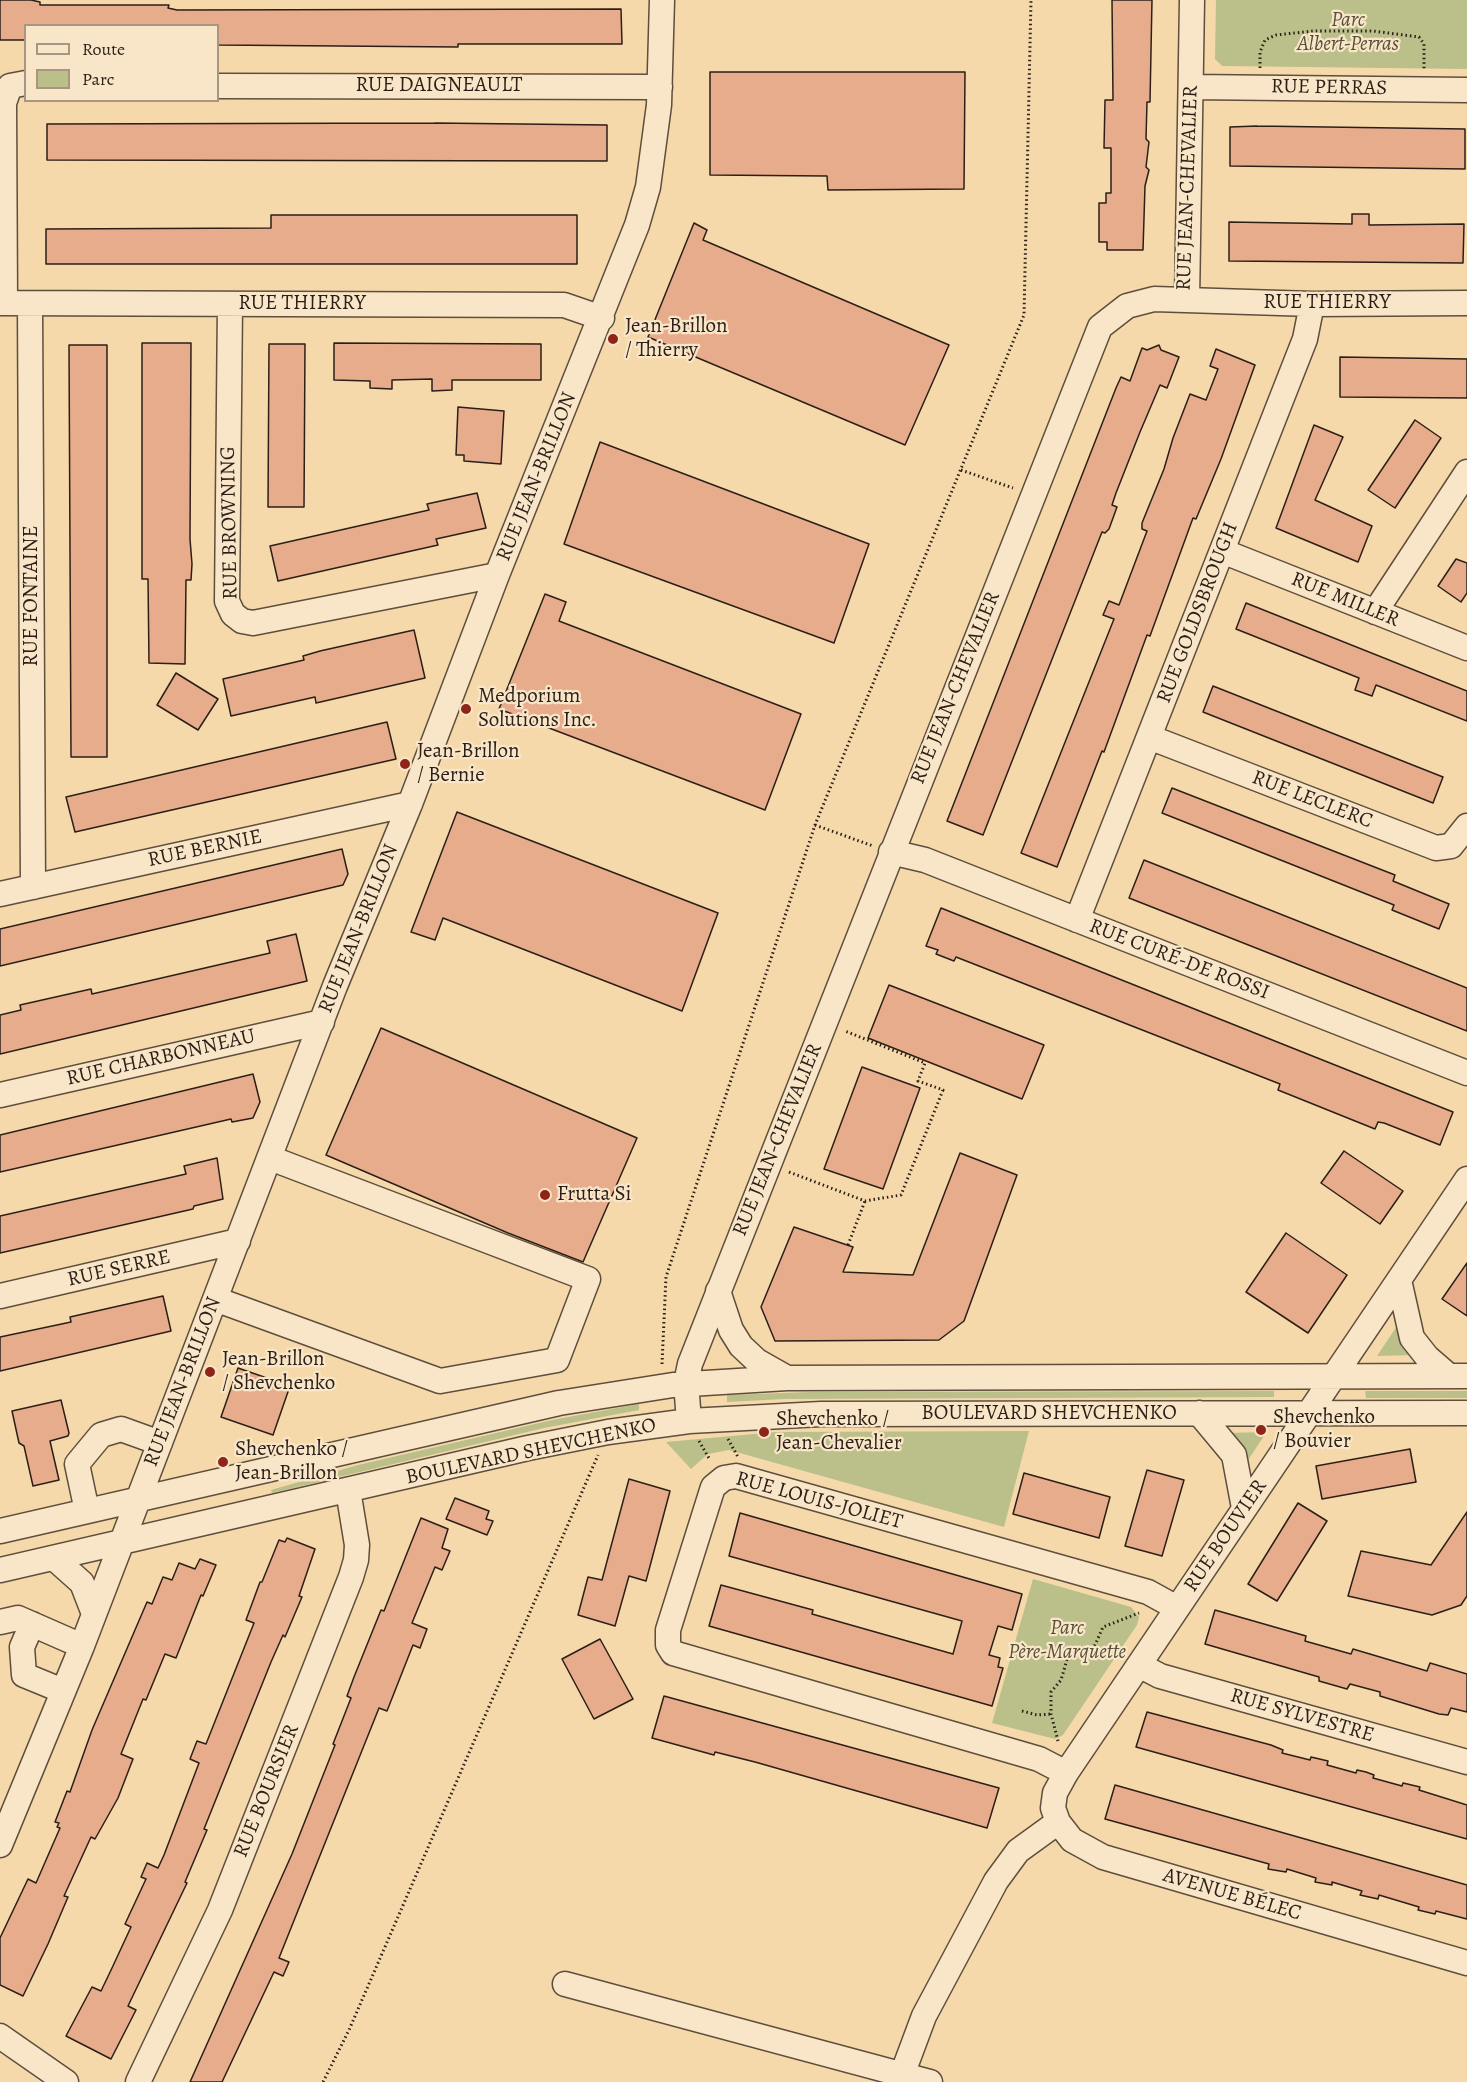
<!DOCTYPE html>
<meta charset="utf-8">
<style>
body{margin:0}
#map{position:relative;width:1467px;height:2082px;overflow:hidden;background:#f6d9ab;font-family:Alegreya,serif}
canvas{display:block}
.legend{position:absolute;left:24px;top:24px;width:195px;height:78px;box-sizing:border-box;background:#f9e6c8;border:2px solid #a79681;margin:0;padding:8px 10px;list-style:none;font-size:18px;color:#2b1f17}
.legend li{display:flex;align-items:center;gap:12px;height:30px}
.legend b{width:30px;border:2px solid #a79681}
</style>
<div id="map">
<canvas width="1467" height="2082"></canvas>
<ul class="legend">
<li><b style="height:8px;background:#f9e6c8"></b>Route</li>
<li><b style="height:16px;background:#bbbf8a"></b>Parc</li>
</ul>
</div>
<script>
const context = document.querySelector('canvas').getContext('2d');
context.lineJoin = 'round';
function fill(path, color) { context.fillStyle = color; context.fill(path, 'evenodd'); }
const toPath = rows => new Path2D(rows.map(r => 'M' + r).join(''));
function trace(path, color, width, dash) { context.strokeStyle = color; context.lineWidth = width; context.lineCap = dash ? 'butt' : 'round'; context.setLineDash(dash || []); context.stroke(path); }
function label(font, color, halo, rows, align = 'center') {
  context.font = font + ' Alegreya,serif'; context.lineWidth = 4.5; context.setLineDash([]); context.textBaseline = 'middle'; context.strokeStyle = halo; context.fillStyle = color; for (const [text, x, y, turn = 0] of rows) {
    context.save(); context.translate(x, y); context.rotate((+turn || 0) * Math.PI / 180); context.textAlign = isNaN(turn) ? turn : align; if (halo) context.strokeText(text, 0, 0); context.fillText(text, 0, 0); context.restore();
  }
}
const green = toPath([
 [1216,0,1467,0,1467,69,1222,66,1215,59],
 [1397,1326,1413,1355,1377,1356],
 [1274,1391,1274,1397,784,1399,727,1402,727,1395,810,1392],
 [1365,1391,1467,1391,1467,1398,1366,1398],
 [639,1404,639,1410,544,1428,272,1493,271,1490,358,1465,552,1420],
 [1029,1431,1004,1527,729,1450,708,1454,691,1469,666,1442,776,1432],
 [1265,1432,1266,1433,1246,1463,1229,1433],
 [1033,1579,1131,1607,1139,1617,1137,1625,1063,1735,1055,1739,992,1723]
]);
const building = toPath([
 [0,0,31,0,40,2,40,5,169,5,168,8,177,10,621,9,622,44,458,44,458,47,218,45,218,26,26,26,26,40,0,40,0,0],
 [1112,0,1152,0,1150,102,1147,102,1146,139,1149,142,1146,167,1149,170,1145,186,1143,250,1107,250,1107,242,1099,242,1099,203,1106,203,1106,193,1111,193,1111,148,1104,148,1105,100,1113,100,1112,0],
 [710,72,965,72,964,189,828,190,827,176,710,175,710,72],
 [435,123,607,125,607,161,47,160,47,124,435,123],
 [1257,126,1465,129,1465,169,1230,166,1230,127,1257,126],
 [1352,214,1369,214,1369,225,1464,224,1463,263,1229,261,1229,222,1352,224,1352,214],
 [271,215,577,215,577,264,46,264,46,229,271,228,271,215],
 [694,223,707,230,703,240,949,345,905,445,648,337,694,223],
 [142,343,191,343,190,539,192,564,191,580,186,580,185,664,149,663,148,579,142,579,142,343],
 [334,343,541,344,541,380,452,380,452,390,432,391,432,379,392,380,392,389,370,388,370,381,334,380,334,343],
 [269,344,305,344,304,507,268,507,269,344],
 [69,345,107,345,107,757,71,757,69,345],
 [1159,345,1161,350,1179,357,1167,388,1160,385,1140,432,1116,493,1112,505,1117,507,1109,529,1105,533,1102,532,983,835,947,821,1116,388,1121,377,1130,381,1142,348,1147,350,1159,345],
 [1216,349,1255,365,1221,459,1196,519,1193,518,1150,636,1147,635,1104,752,1102,751,1057,867,1021,853,1114,619,1103,615,1109,601,1119,605,1147,531,1142,529,1142,523,1164,469,1173,438,1190,394,1206,400,1218,369,1210,366,1216,349],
 [1340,357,1467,359,1467,398,1340,397,1340,357],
 [458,407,504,411,501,464,464,461,464,455,456,455,458,407],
 [1415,420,1441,438,1395,508,1368,490,1415,420],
 [1314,425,1343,437,1315,500,1372,526,1358,562,1276,528,1314,425],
 [600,442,869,544,834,643,564,544,600,442],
 [477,493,486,528,436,539,438,545,278,581,270,546,429,510,427,504,477,493],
 [1456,559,1467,563,1467,593,1461,602,1438,586,1456,559],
 [545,594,566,602,559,621,801,714,765,810,499,709,545,594],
 [1246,603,1467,691,1467,721,1376,685,1372,696,1355,690,1359,678,1236,629,1246,603],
 [414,630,425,678,316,703,315,697,231,716,223,679,304,660,303,656,320,651,414,630],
 [176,673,218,699,198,730,157,705,176,673],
 [1213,686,1443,777,1433,803,1203,712,1213,686],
 [387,722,396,759,75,832,66,797,387,722],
 [1172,788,1395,875,1393,881,1449,904,1439,929,1392,910,1394,905,1162,813,1172,788],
 [457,812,718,913,682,1011,443,918,435,940,411,932,457,812],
 [342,849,348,874,343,885,0,966,0,929,342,849],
 [1144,860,1467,988,1467,1031,1129,898,1144,860],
 [941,908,1453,1112,1440,1145,1384,1123,1378,1122,1375,1129,1278,1090,1280,1084,956,957,954,961,936,954,938,950,926,946,941,908],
 [296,934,307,981,0,1054,0,1015,21,1010,20,1005,91,989,92,994,270,953,267,941,296,934],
 [889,985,1044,1045,1022,1099,868,1038,889,985],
 [381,1028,637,1138,583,1262,508,1233,326,1155,381,1028],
 [862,1067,920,1088,883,1189,824,1169,862,1067],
 [253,1074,260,1102,253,1118,232,1122,231,1119,0,1172,0,1135,253,1074],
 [1344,1151,1403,1191,1380,1224,1321,1183,1344,1151],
 [960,1153,1017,1175,964,1321,939,1340,775,1341,761,1307,794,1227,853,1247,843,1272,913,1275,960,1153],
 [217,1158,223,1199,194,1206,193,1209,0,1253,0,1216,186,1174,184,1166,217,1158],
 [1286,1233,1347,1275,1308,1333,1246,1292,1286,1233],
 [1467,1263,1467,1316,1442,1299,1467,1263],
 [163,1296,171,1331,0,1371,0,1337,71,1322,70,1317,163,1296],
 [238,1368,290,1386,273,1435,221,1417,238,1368],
 [61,1400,69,1433,68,1436,50,1441,59,1480,33,1486,24,1446,19,1443,12,1411,61,1400],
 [1410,1449,1416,1482,1322,1499,1316,1466,1410,1449],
 [1147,1470,1184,1480,1162,1556,1125,1546,1147,1470],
 [1024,1473,1110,1497,1099,1538,1013,1514,1024,1473],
 [629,1479,670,1491,646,1581,629,1576,615,1626,578,1615,588,1577,602,1580,629,1479],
 [455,1498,489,1511,486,1519,493,1521,487,1535,446,1519,455,1498],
 [1298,1503,1327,1521,1277,1601,1248,1584,1298,1503],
 [1467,1512,1467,1596,1461,1605,1432,1615,1348,1596,1361,1551,1431,1565,1467,1512],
 [740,1513,1022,1594,1012,1630,998,1626,989,1655,1000,1658,998,1667,1003,1668,992,1706,709,1626,721,1585,813,1610,812,1614,953,1654,962,1621,729,1556,740,1513],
 [421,1518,448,1529,442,1548,450,1551,442,1570,435,1567,412,1623,427,1629,420,1648,413,1645,387,1711,379,1708,279,1958,289,1962,283,1976,274,1972,222,2082,190,2082,292,1854,335,1745,333,1744,351,1698,347,1696,354,1677,381,1610,384,1611,421,1518],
 [287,1538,315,1549,299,1596,302,1597,285,1637,283,1635,271,1662,204,1829,207,1830,185,1882,187,1883,128,2006,136,2010,111,2059,66,2036,92,1987,101,1991,112,1968,131,1927,125,1924,146,1879,141,1877,147,1863,158,1868,164,1855,199,1763,190,1759,197,1741,206,1744,254,1623,246,1620,260,1582,262,1582,279,1540,285,1542,287,1538],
 [200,1559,216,1565,203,1596,201,1595,176,1658,165,1654,146,1700,143,1699,121,1754,133,1759,118,1798,95,1839,91,1837,64,1896,68,1897,48,1944,23,1996,0,1985,0,1938,28,1879,36,1883,60,1828,57,1827,59,1823,55,1822,67,1791,70,1792,92,1730,147,1602,152,1604,163,1577,172,1580,179,1563,195,1569,200,1559],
 [1215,1610,1306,1636,1305,1641,1351,1654,1353,1649,1427,1671,1430,1663,1467,1674,1467,1712,1451,1708,1448,1715,1439,1714,1380,1696,1380,1692,1350,1684,1347,1689,1319,1681,1319,1677,1205,1644,1215,1610],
 [600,1639,633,1699,594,1719,562,1659,600,1639],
 [664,1696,999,1788,987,1828,755,1762,715,1752,714,1755,652,1738,664,1696],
 [1147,1712,1271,1745,1283,1750,1282,1753,1310,1760,1311,1757,1328,1761,1327,1765,1356,1773,1357,1770,1366,1772,1374,1775,1373,1778,1402,1786,1403,1783,1420,1787,1419,1790,1467,1805,1467,1839,1136,1747,1147,1712],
 [1115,1785,1467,1885,1467,1919,1436,1911,1435,1914,1418,1910,1419,1907,1379,1895,1378,1899,1360,1895,1362,1891,1332,1882,1332,1885,1315,1882,1316,1878,1287,1869,1286,1872,1268,1869,1269,1864,1105,1819,1115,1785]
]);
const path = toPath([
 [1260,68,1260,52,1265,40,1276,35,1313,31,1373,31,1419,37,1424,44,1424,69],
 [961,470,1013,488],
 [815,825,873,846],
 [789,1172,865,1201,901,1195,943,1090,918,1081,925,1063,845,1031],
 [848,1245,865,1201],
 [662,1364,666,1277,815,825,1024,315,1031,0],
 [728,1439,738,1457],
 [699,1441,710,1460],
 [1022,1711,1037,1715,1051,1714],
 [1058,1741,1051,1714,1051,1692,1061,1680,1069,1653,1088,1652,1095,1645,1103,1627,1139,1613],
 [323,2082,349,2030,598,1455]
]);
const minor = toPath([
 [218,86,660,87],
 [1192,87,1467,90],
 [1187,300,1192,0],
 [0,303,564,305,602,318],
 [5,303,4,103,10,86,26,83],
 [230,304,227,601,233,614,242,621,253,623,497,575],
 [30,305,33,887],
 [1222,551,1467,648],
 [1375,612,1467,472],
 [1149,737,1436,848,1451,846,1467,826],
 [891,852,925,860,1467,1073],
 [0,894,410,804],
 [1077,920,1305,339,1312,304],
 [0,1095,322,1022],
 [1467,1179,1066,1773,1055,1793,1053,1808,1058,1822,1072,1840,1103,1857,1467,1963],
 [1399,1280,1412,1338,1427,1357,1449,1376],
 [718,1291,731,1330,741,1346,757,1361,787,1378],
 [0,1296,238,1241],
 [215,1299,440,1381,557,1360,588,1279,270,1158],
 [1199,1413,1234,1455,1244,1508],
 [689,1421,686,1383,690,1364,1100,327,1127,306,1154,299,1312,304,1467,303],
 [87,1511,77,1464,101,1435,121,1429,160,1443],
 [0,1531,559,1403,673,1385,787,1378,1467,1376],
 [54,1558,82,1583,94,1614],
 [0,1570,528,1448,608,1432,689,1421,821,1414,1467,1413],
 [0,1622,18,1618,82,1646],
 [32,1624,22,1647,24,1675,63,1691],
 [1139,1665,1160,1676,1467,1762],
 [1066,1773,1039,1759,673,1653,668,1645,668,1630,713,1487,724,1478,736,1476,1148,1592,1177,1608],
 [0,1845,82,1646,335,986,410,804,497,575,637,225,648,187,659,105,662,0],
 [565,1984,930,2082],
 [0,2036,66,2082],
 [902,2075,924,2016,996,1881,1018,1851,1058,1822],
 [138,2082,220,1910,351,1577,356,1560,357,1545,348,1490]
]);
const markers = [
 [613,339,6,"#8f2418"],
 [466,709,6,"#8f2418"],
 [405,764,6,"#8f2418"],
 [545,1195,6,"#8f2418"],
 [210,1372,6,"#8f2418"],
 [1261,1430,6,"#8f2418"],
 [764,1432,6,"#8f2418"],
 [223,1462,6,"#8f2418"]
];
const parkNames = [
 ["Parc",1348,21],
 ["Albert-Perras",1348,45],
 ["Parc",1067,1629],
 ["Père-Marquette",1067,1653]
];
const streetNames = [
 ["RUE DAIGNEAULT",439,86],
 ["RUE PERRAS",1329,88,1],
 ["RUE JEAN-CHEVALIER",1188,188,-88],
 ["RUE THIERRY",1327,303],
 ["RUE THIERRY",302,304],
 ["RUE JEAN-BRILLON",537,477,-68],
 ["RUE BROWNING",230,523,-91],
 ["RUE FONTAINE",32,596,-90],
 ["RUE MILLER",1345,600,22],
 ["RUE GOLDSBROUGH",1198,613,-69],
 ["RUE JEAN-CHEVALIER",956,688,-68],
 ["RUE LECLERC",1312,800,21],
 ["RUE BERNIE",205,849,-12],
 ["RUE JEAN-BRILLON",359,929,-68],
 ["RUE CURÉ-DE ROSSI",1179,960,21],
 ["RUE CHARBONNEAU",161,1058,-13],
 ["RUE JEAN-CHEVALIER",778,1140,-68],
 ["RUE SERRE",119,1269,-13],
 ["RUE JEAN-BRILLON",183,1382,-69],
 ["BOULEVARD SHEVCHENKO",1049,1414],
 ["BOULEVARD SHEVCHENKO",531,1452,-12],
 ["RUE LOUIS-JOLIET",819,1501,15],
 ["RUE BOUVIER",1226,1536,-56],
 ["RUE SYLVESTRE",1302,1716,16],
 ["RUE BOURSIER",267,1791,-68],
 ["AVENUE BÉLEC",1232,1895,16]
];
const poiNames = [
 ["Jean-Brillon",625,327],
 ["/ Thierry",625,351],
 ["Medporium",478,697],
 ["Solutions Inc.",478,721],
 ["Jean-Brillon",417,752],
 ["/ Bernie",417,776],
 ["Frutta Si",557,1195],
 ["Jean-Brillon",222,1360],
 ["/ Shevchenko",222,1384],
 ["Shevchenko",1273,1418],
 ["/ Bouvier",1273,1442],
 ["Shevchenko /",776,1420],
 ["Jean-Chevalier",776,1444],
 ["Shevchenko /",235,1450],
 ["Jean-Brillon",235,1474]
];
fill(green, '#bbbf8a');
fill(building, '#e7ac8b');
trace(building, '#2b1f17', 1.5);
trace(minor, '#5e4e3c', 27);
trace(path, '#2b1f17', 3, [1.5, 3]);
trace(minor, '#f9e6c8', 24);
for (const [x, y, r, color] of markers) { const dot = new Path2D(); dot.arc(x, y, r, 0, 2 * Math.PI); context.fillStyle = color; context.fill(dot); trace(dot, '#f9e6c8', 2); }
label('italic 21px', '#564f3a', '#f9e6c8', parkNames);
label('21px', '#2b1f17', '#f9e6c8', streetNames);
label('21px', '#2b1f17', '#f9e6c8', poiNames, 'left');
</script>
